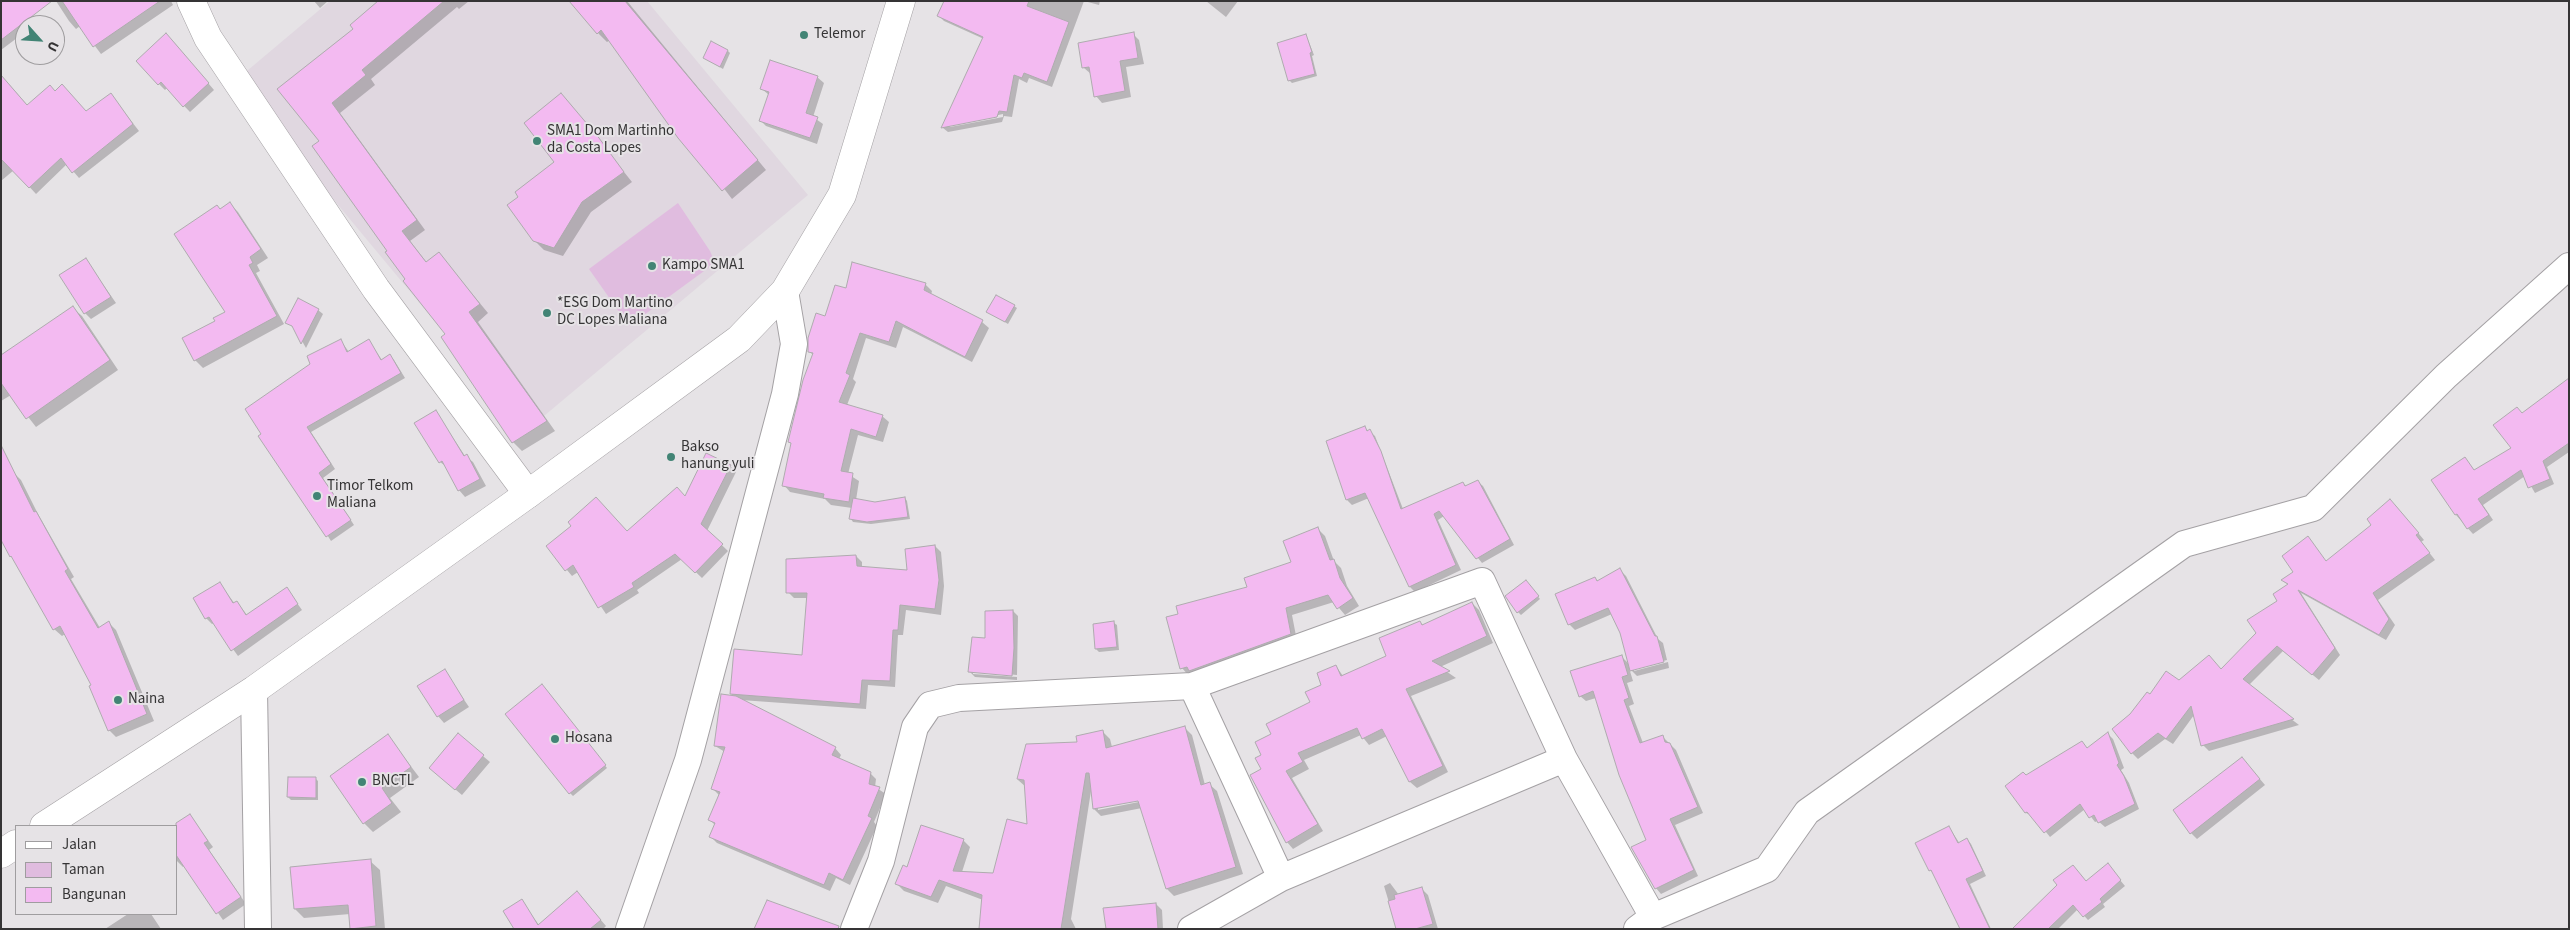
<!DOCTYPE html>
<style>
body{margin:0}
#map{position:relative;width:2570px;height:930px;overflow:hidden;background:#e6e3e6;font-family:"Source Sans 3",sans-serif}
canvas{display:block}
.frame{position:absolute;inset:0;border:2px solid #353435;pointer-events:none}
.legend{position:absolute;left:15px;top:825px;width:162px;height:90px;box-sizing:border-box;background:#e6e3e6;border:1px solid #9f9d9f;margin:0;padding:6px 9px;list-style:none;font-size:15px;color:#353435}
.legend li{display:flex;align-items:center;gap:10px;height:25px}
.legend b{width:25px;border:1px solid #9f9d9f}
.north{position:absolute;left:15px;top:15px;width:50px;height:50px;box-sizing:border-box;background:#e6e3e6;border:1px solid #9f9d9f;border-radius:50%;rotate:116deg;font-size:14px;font-weight:700;line-height:20px;text-align:center;color:#353435}
.north::after{content:'';display:block;margin:auto;width:18px;height:22px;background:#428475;clip-path:polygon(50% 0,100% 100%,50% 72%,0 100%)}
</style>
<div id="map">
<canvas width="2570" height="930"></canvas>
<div class="frame"></div>
<ul class="legend">
<li><b style="height:6px;background:#fff"></b>Jalan</li>
<li><b style="height:14px;background:#e0bcdf"></b>Taman</li>
<li><b style="height:14px;background:#f3baf1"></b>Bangunan</li>
</ul>
<div class="north">U</div>
</div>
<script>
const context = document.querySelector('canvas').getContext('2d');
context.lineJoin = 'round';
function fill(path, color) { context.fillStyle = color; context.fill(path, 'evenodd'); }
const toPath = rows => new Path2D(rows.map(r => 'M' + r).join(''));
function trace(path, color, width, dash) { context.strokeStyle = color; context.lineWidth = width; context.lineCap = dash ? 'butt' : 'round'; context.setLineDash(dash || []); context.stroke(path); }
function label(font, color, halo, rows, align = 'center') {
  context.font = font + ' "Source Sans 3",sans-serif'; context.lineWidth = 4; context.setLineDash([]); context.textBaseline = 'middle'; context.strokeStyle = halo; context.fillStyle = color; for (const [text, x, y, turn = 0] of rows) {
    context.save(); context.translate(x, y); context.rotate((+turn || 0) * Math.PI / 180); context.textAlign = isNaN(turn) ? turn : align; if (halo) context.strokeText(text, 0, 0); context.fillText(text, 0, 0); context.restore();
  }
}
const built = toPath([
 [330,1,647,1,808,195,526,431,235,81]
]);
const green = toPath([
 [678,203,710,251,715,263,629,326,589,269]
]);
const shadow = toPath([
 [1,1,11,1,29,25,25,25,25,32,1,50],
 [56,1,171,1,173,5,101,54,80,26,76,29,69,21],
 [314,1,328,1,320,8],
 [380,1,469,1,459,9,457,7,371,79,375,85,340,113,425,230,410,241,427,263,439,254,488,313,478,322,555,431,522,451,513,442,447,335,389,251,321,141,279,89,355,29],
 [571,1,627,1,766,170,732,199,610,40,607,42,598,33],
 [945,1,1100,1,1099,5,1084,1,1052,87,1029,78,1027,83,1019,79,1012,117,1004,116,1002,122,948,132,943,128,984,39,944,21,938,15],
 [1003,114,1003,117,950,127,950,125],
 [1206,1,1238,1,1226,17],
 [1133,34,1139,40,1144,64,1126,67,1131,97,1102,103,1096,96,1091,74,1084,68,1079,44],
 [1306,35,1314,55,1312,56,1317,76,1292,83,1289,80],
 [172,40,214,90,190,112,167,88,165,90,159,84],
 [728,51,730,53,723,69,704,58],
 [1,75,28,106,55,92,86,113,111,95,139,131,79,178,67,164,36,194,14,170,1,181],
 [817,77,824,83,813,117,823,124,817,144,766,126,760,120,769,95,762,89],
 [570,104,632,182,591,212,563,256,544,250,534,240,520,197,555,162],
 [230,204,238,212,268,258,257,265,260,271,256,273,284,324,203,368,195,360,216,321,227,312,220,211],
 [86,260,116,303,91,319,85,313],
 [925,284,932,291,931,295,982,322,989,328,972,362,903,327,896,348,866,338,853,379,856,382,847,405,882,416,889,422,883,442,858,435,848,474,859,481,856,500,875,503,905,498,907,501,910,519,871,524,853,522,851,519,852,508,831,505,825,499,790,492,784,485,792,444,789,441,814,356,809,351,826,317,847,290],
 [1014,306,1017,308,1008,324,988,312],
 [72,307,82,316,118,370,36,427,11,395,1,401,1,357],
 [318,310,323,314,306,348,295,329,287,322],
 [341,341,349,352,369,341,382,360,390,356,394,360,405,378,311,432,335,469,323,478,354,525,331,541,263,434,312,364],
 [2569,380,2569,452,2547,467,2554,484,2535,493,2525,476,2483,505,2493,520,2473,534,2456,515,2465,459,2475,471,2513,449,2522,414],
 [436,412,465,456,473,462,486,486,465,497,459,490,447,467,440,462],
 [1365,428,1375,436,1403,509,1463,483,1467,487,1477,481,1483,486,1514,545,1482,563,1444,516,1438,520,1461,570,1415,592,1410,587,1369,498,1352,505,1347,500],
 [730,466,736,472,707,531,728,551,702,578,682,559,637,590,639,593,606,614,578,572,572,576,547,546,627,533,685,497],
 [14,473,21,480,38,514,74,577,71,579,100,628,109,623,116,630,154,721,116,737,109,730,93,685,65,634,62,636,54,629,16,562,11,556],
 [2396,506,2424,540,2421,542,2435,560,2378,600,2395,625,2386,640,2301,593,2340,655,2319,680,2283,651,2248,686,2299,725,2209,751,2203,745,2194,715,2173,744,2165,739,2138,759,2132,753,2151,696,2179,682,2221,670,2257,633,2288,585,2283,581,2327,562],
 [1318,529,1325,536,1334,561,1341,568,1347,586,1359,606,1345,615,1334,602,1292,615,1297,641,1189,676,1182,668,1249,587,1293,562],
 [935,546,941,552,944,586,941,615,906,610,903,635,898,635,895,687,868,685,866,709,741,700,835,748,841,755,839,759,870,773,876,779,875,787,886,794,874,822,877,826,850,885,836,878,830,891,717,843,711,837,716,826,710,820,719,795,713,789,725,752,715,746,735,697,731,694,803,656,808,598,794,598,788,592,856,556,862,562,862,568,909,571],
 [1620,570,1626,576,1658,639,1663,643,1667,660,1634,669,1634,671,1668,662,1669,668,1637,676,1629,668,1633,681,1627,683,1634,704,1629,706,1643,743,1662,736,1676,750,1703,813,1675,825,1698,876,1661,894,1656,888,1648,840,1596,698,1586,701,1580,696,1621,656,1630,665,1621,632,1612,614,1575,630,1569,624,1595,578,1599,582],
 [220,584,235,604,237,602,247,615,287,589,302,610,238,656,214,623,212,624,206,618,194,599],
 [1528,584,1540,599,1521,615,1518,612],
 [1472,603,1479,610,1493,643,1440,667,1456,678,1411,696,1448,772,1417,788,1410,782,1387,736,1369,745,1361,735,1304,760,1309,769,1292,778,1323,831,1293,849,1287,842,1262,770,1263,756,1273,734,1311,703,1336,666,1343,676,1388,657,1420,622,1423,625],
 [1013,611,1018,616,1017,675,973,671,973,674,1017,677,1017,680,975,677,970,672,986,639],
 [1114,623,1117,625,1119,650,1099,652,1096,649],
 [444,670,469,707,444,723,438,716],
 [544,688,607,768,573,796,570,793],
 [1185,728,1192,735,1205,785,1209,784,1217,791,1243,874,1174,896,1167,889,1142,808,1101,816,1094,809,1091,791,1071,919,1076,929,981,929,983,900,946,886,938,903,904,891,897,884,908,868,963,840,970,847,962,872,994,875,1028,825,1026,787,1018,780,1027,745,1079,743,1103,732,1110,739,1112,747],
 [1144,799,1144,801,1098,810,1098,807],
 [2108,734,2113,739,2124,768,2121,770,2129,783,2139,809,2105,827,2098,821,2095,822,2085,809,2050,837,2033,816,2026,813,2007,787,2082,742,2088,749],
 [458,735,490,762,462,795,437,774],
 [388,736,419,777,390,798,401,812,373,832,364,823],
 [2248,765,2265,785,2197,839,2191,833],
 [315,778,318,781,318,800,291,800,288,797],
 [190,816,213,847,209,850,246,904,223,920,185,866,183,867,176,860,176,826,174,826],
 [1949,827,1960,844,1967,839,1971,844,1986,876,1970,884,1991,929,1960,929,1935,875,1930,870],
 [370,861,380,870,385,929,352,929,350,914,304,918,295,909],
 [2115,874,2125,886,2103,904,2105,907,2088,920,2078,909,2058,929,2050,929,2033,910,2086,883],
 [1390,883,1399,895,1422,889,1428,895,1438,929,1397,929,1384,886],
 [583,899,606,926,603,929,516,929,521,901,539,925],
 [1156,904,1162,910,1163,929,1107,929],
 [128,914,151,914,161,929,105,929]
]);
const building = toPath([
 [1,1,52,1,1,40,1,1],
 [62,1,160,1,93,47,62,1],
 [378,1,444,1,362,70,366,75,332,103,417,220,402,231,426,262,439,252,480,304,469,312,547,421,512,443,441,337,445,334,403,281,405,279,385,252,387,251,312,146,319,141,277,89,353,29,350,25,378,1],
 [569,1,625,1,758,160,722,191,678,138,601,30,597,34,569,1],
 [944,1,1029,1,1027,6,1069,22,1047,82,1024,73,1022,78,1014,75,1007,112,999,111,997,117,941,128,983,37,937,16,944,1],
 [1134,32,1138,58,1120,61,1125,91,1094,97,1089,67,1082,68,1078,43,1134,32],
 [166,33,209,83,183,107,161,82,158,85,136,61,166,33],
 [1306,34,1312,52,1310,53,1315,74,1288,81,1277,43,1306,34],
 [711,41,728,50,720,67,703,58,711,41],
 [770,60,818,76,806,113,818,117,810,138,759,121,769,92,760,89,770,60],
 [1,75,27,105,50,85,55,91,62,84,86,111,111,93,133,124,72,173,61,158,29,188,1,159,1,75],
 [561,93,599,138,624,172,582,202,554,248,533,241,507,205,518,197,515,192,554,162,524,123,561,93],
 [230,202,261,249,250,257,253,263,249,265,277,316,194,361,182,338,215,321,213,318,225,312,174,234,217,205,220,209,230,202],
 [86,258,111,297,84,314,59,275,86,258],
 [852,262,926,283,924,290,983,320,965,357,896,321,889,342,860,333,846,373,850,375,839,402,883,415,876,437,851,429,841,471,853,473,849,502,823,498,824,494,782,486,791,443,788,442,803,380,813,353,808,352,808,338,816,313,825,316,835,285,846,288,852,262],
 [996,295,1015,305,1005,322,986,312,996,295],
 [298,298,319,309,301,344,292,326,285,323,298,298],
 [73,306,110,360,26,419,1,383,1,355,73,306],
 [341,339,347,352,369,339,381,360,390,354,401,373,307,427,331,464,319,473,351,520,326,537,258,436,261,434,245,409,310,364,307,356,341,339],
 [2569,378,2569,443,2543,461,2550,479,2528,488,2521,470,2478,499,2489,515,2467,529,2457,514,2455,515,2431,480,2465,457,2474,470,2511,448,2493,425,2517,407,2522,413,2569,378],
 [436,410,464,456,467,454,480,479,458,491,442,461,439,463,414,423,436,410],
 [1365,426,1367,431,1370,429,1381,451,1401,509,1463,482,1465,486,1478,480,1510,539,1476,559,1439,511,1434,514,1456,565,1409,587,1365,493,1346,500,1326,441,1365,426],
 [1,445,34,512,36,511,68,569,65,571,98,628,109,621,147,714,108,731,89,686,91,685,60,626,53,630,11,556,10,557,1,540,1,445],
 [706,453,731,465,701,524,723,544,695,573,675,554,632,583,634,587,598,608,573,565,565,571,546,546,571,526,568,522,596,497,627,531,677,487,685,496,706,453],
 [905,497,908,517,867,522,849,519,853,498,875,502,905,497],
 [2390,499,2419,533,2416,535,2430,553,2373,593,2389,619,2379,635,2298,590,2335,648,2312,675,2277,646,2243,679,2294,719,2201,746,2191,706,2166,739,2158,733,2131,754,2112,729,2130,714,2147,692,2150,694,2166,671,2179,680,2209,655,2221,669,2256,633,2247,620,2277,601,2273,594,2288,584,2281,580,2293,572,2282,556,2308,536,2326,561,2371,525,2367,519,2390,499],
 [1318,527,1330,560,1334,559,1340,578,1353,598,1337,609,1328,595,1286,608,1291,634,1189,671,1187,667,1180,669,1166,617,1178,614,1176,606,1247,587,1244,578,1291,562,1283,541,1318,527],
 [935,545,939,580,935,609,900,605,898,630,893,630,890,681,862,680,860,704,730,694,734,649,802,655,807,593,786,593,786,559,856,555,857,566,907,570,905,549,935,545],
 [1620,568,1655,636,1657,636,1664,662,1630,671,1620,633,1608,608,1568,625,1555,594,1595,577,1597,581,1620,568],
 [1526,580,1539,596,1517,613,1505,596,1526,580],
 [220,582,233,603,237,601,246,615,287,587,298,604,231,651,209,617,205,619,193,598,220,582],
 [1472,602,1487,636,1432,661,1450,671,1406,689,1443,766,1409,782,1382,729,1362,739,1357,728,1298,753,1303,762,1286,771,1318,824,1286,843,1250,775,1261,769,1255,758,1261,755,1255,742,1271,734,1266,724,1310,702,1305,692,1321,685,1317,673,1336,665,1341,676,1386,656,1379,638,1420,621,1422,625,1472,602],
 [1013,610,1014,648,1012,676,968,672,972,637,985,638,985,611,1013,610],
 [1114,621,1117,647,1095,649,1093,624,1114,621],
 [1622,655,1628,675,1622,677,1629,698,1624,700,1640,743,1663,735,1665,742,1670,743,1698,807,1670,819,1694,870,1655,889,1631,847,1646,840,1619,775,1593,691,1579,697,1570,671,1622,655],
 [445,669,464,700,437,717,417,686,445,669],
 [542,684,606,765,569,794,505,714,542,684],
 [721,694,736,696,836,747,832,755,871,772,869,784,880,787,868,816,872,818,843,880,829,873,824,885,709,837,715,823,708,820,720,792,711,789,725,747,714,746,721,694],
 [1185,726,1201,785,1210,782,1236,867,1166,889,1138,801,1093,809,1089,773,1086,773,1061,929,979,929,982,895,939,880,931,897,895,884,903,865,907,867,921,825,964,839,953,871,993,873,1007,819,1027,824,1024,780,1017,779,1026,744,1077,742,1076,736,1103,730,1106,748,1185,726],
 [2108,732,2119,763,2117,765,2124,776,2135,804,2098,823,2094,815,2089,818,2080,804,2044,833,2027,812,2025,813,2005,786,2023,772,2026,775,2082,741,2087,748,2108,732],
 [458,733,484,755,455,790,429,768,458,733],
 [388,734,411,767,382,788,392,803,363,824,330,776,388,734],
 [2242,757,2260,779,2190,834,2173,810,2242,757],
 [288,777,316,777,316,798,287,797,288,777],
 [190,814,208,841,204,843,241,897,216,914,176,855,176,823,190,814],
 [1949,826,1958,843,1967,838,1983,871,1966,879,1990,929,1960,929,1931,870,1929,871,1915,843,1949,826],
 [371,859,376,926,350,929,348,905,294,909,290,867,371,859],
 [2108,863,2121,880,2100,899,2102,902,2083,917,2073,905,2048,929,2012,929,2057,885,2053,880,2073,865,2086,881,2108,863],
 [1422,887,1433,924,1415,929,1396,929,1388,901,1395,899,1394,895,1422,887],
 [577,891,601,920,590,929,514,929,503,911,522,899,538,925,577,891],
 [767,900,839,926,838,929,754,929,767,900],
 [1156,903,1158,929,1106,929,1103,908,1156,903]
]);
const street = toPath([
 [1192,686,1281,878],
 [254,690,258,929],
 [629,929,688,760,785,394,794,344,785,291],
 [854,929,881,861,915,727,930,705,959,698,1192,686,1482,581,1564,759,1653,917],
 [1191,929,1281,878,1564,759],
 [1637,929,1653,917,1767,869,1807,812,2184,544,2313,508,2446,376,2569,266]
]);
const secondary = toPath([
 [191,1,208,38,376,289,528,494]
]);
const primary = toPath([
 [44,826,254,690,528,494,739,339,785,291,842,195,901,1],
 [1,854,16,844]
]);
const markers = [
 [804,35,5,"#428475"],
 [537,141,5,"#428475"],
 [652,266,5,"#428475"],
 [547,313,5,"#428475"],
 [671,457,5,"#428475"],
 [317,496,5,"#428475"],
 [118,700,5,"#428475"],
 [555,739,5,"#428475"],
 [362,782,5,"#428475"]
];
const poiNames = [
 ["Telemor",814,35],
 ["SMA1 Dom Martinho",547,132],
 ["da Costa Lopes",547,149],
 ["Kampo SMA1",662,266],
 ["*ESG Dom Martino",557,304],
 ["DC Lopes Maliana",557,321],
 ["Bakso",681,448],
 ["hanung yuli",681,465],
 ["Timor Telkom",327,487],
 ["Maliana",327,504],
 ["Naina",128,700],
 ["Hosana",565,739],
 ["BNCTL",372,782]
];
fill(built, '#e0d7e0');
fill(green, '#e0bcdf');
fill(shadow, '#0003');
fill(building, '#f3baf1');
trace(building, '#aeabae', 1);
trace(street, '#a4a1a4', 28);
trace(secondary, '#a4a1a4', 29);
trace(primary, '#a4a1a4', 29);
trace(street, '#fff', 26);
trace(secondary, '#fff', 28);
trace(primary, '#fff', 28);
for (const [x, y, r, color] of markers) { const dot = new Path2D(); dot.arc(x, y, r, 0, 2 * Math.PI); context.fillStyle = color; context.fill(dot); trace(dot, '#e6e3e6', 2); }
label('15px', '#353435', '#e6e3e6', poiNames, 'left');
</script>
